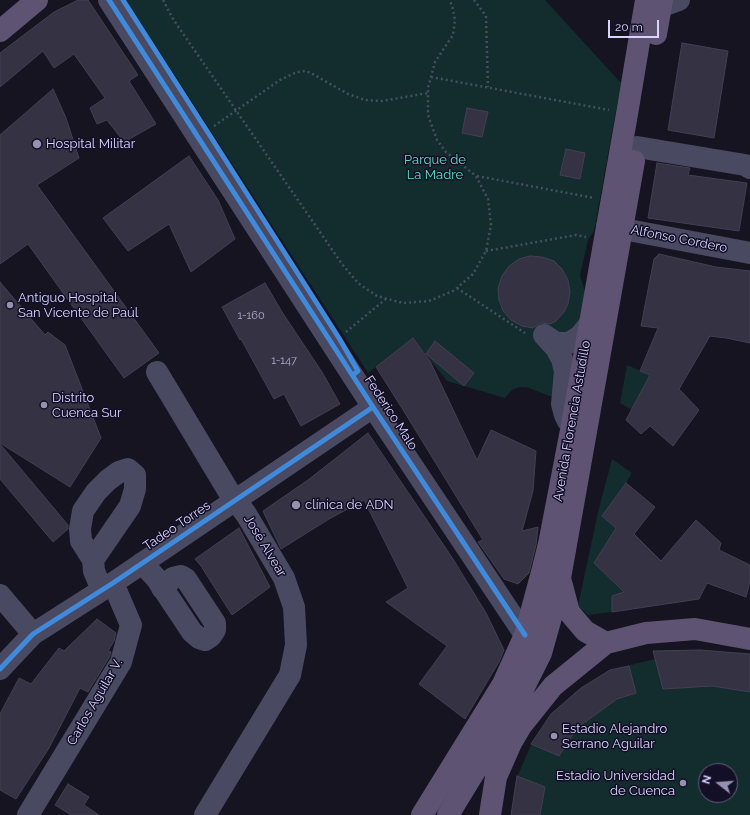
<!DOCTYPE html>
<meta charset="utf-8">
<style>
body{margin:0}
#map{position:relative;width:750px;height:815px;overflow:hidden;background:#161421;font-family:Raleway,sans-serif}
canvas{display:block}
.north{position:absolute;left:698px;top:763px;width:40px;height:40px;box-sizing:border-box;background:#130f26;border:1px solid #625e7d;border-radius:50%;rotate:287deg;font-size:11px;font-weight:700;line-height:16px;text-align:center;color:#d9d4ff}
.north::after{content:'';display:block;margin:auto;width:14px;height:18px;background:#9591b1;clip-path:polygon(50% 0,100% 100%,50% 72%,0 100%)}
.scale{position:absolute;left:608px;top:20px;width:51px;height:18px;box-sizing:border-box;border:2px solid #d9d4ff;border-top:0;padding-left:5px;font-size:12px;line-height:14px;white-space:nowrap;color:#d9d4ff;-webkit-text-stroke:3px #130f26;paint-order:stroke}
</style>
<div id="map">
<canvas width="750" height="815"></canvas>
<div class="north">N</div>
<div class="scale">20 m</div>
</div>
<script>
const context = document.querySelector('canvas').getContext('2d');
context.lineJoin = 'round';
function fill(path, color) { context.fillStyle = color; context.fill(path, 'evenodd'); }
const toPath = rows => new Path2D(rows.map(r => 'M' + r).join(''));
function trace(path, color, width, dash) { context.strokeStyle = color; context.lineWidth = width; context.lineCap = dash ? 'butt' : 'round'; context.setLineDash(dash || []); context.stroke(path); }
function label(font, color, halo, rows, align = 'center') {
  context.font = font + ' Raleway,sans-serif'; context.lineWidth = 3; context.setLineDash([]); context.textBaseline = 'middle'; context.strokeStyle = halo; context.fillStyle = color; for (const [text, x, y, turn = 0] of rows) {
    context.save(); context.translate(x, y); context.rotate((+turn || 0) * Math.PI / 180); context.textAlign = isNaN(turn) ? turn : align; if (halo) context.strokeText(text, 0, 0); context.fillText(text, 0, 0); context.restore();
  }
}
const green = toPath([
 [126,0,545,0,621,83,594,231,588,240,580,276,585,291,585,299,581,316,578,324,557,353,555,398,526,387,519,387,512,390,505,398,447,381,413,338,368,373],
 [627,365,650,375,632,410,620,403],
 [612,459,632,473,626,483,603,516,616,528,594,563,624,592,612,596,612,612,588,615,578,606,598,512],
 [700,650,750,654,750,815,511,815,517,777,531,745,551,714,581,688,610,670,655,659,653,651],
 [706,771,730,771,730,795,706,795]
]);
const building = toPath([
 [78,0,88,0,138,75,129,81,156,124,124,142,107,120,97,124,90,108,105,98,74,54,54,68,43,51,0,87,0,53,54,12,78,0],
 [682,43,728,51,714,138,668,130,682,43],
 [53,89,66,118,79,158,37,185,159,353,124,378,28,244,0,264,0,135,53,89],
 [467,108,488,112,482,137,462,133,467,108],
 [566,149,585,153,580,179,560,175,566,149],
 [189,156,218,200,235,239,191,272,169,224,128,251,103,218,189,156],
 [657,163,690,168,688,175,747,183,739,231,648,218,657,163],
 [659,254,716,267,750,271,750,343,726,338,710,336,679,389,699,410,673,446,650,426,641,434,626,420,650,375,640,371,658,328,641,326,654,259,659,254],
 [530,256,542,257,554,261,562,269,568,280,570,292,568,304,564,312,556,321,550,324,541,323,533,328,522,326,511,320,503,311,499,300,498,288,502,276,509,266,519,259,530,256],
 [0,282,45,335,48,332,65,345,101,438,70,487,0,443,0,282],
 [265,283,282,312,322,372,340,404,301,426,284,394,274,399,241,339,240,340,222,307,265,283],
 [413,338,430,361,477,460,491,430,536,451,533,491,522,531,538,527,536,545,529,573,518,584,504,579,478,542,483,540,405,413,376,367,413,338],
 [435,341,474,373,464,386,426,354,435,341],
 [368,433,453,559,486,613,504,650,499,662,465,719,419,684,447,646,386,602,408,588,364,500,329,519,281,549,263,511,308,480,368,433],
 [0,444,68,525,68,529,53,542,0,479,0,444],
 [626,483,655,507,634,534,661,561,696,520,721,543,719,550,750,565,750,581,746,597,707,583,699,599,612,612,612,596,624,592,594,563,616,528,602,516,626,483],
 [239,528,270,587,232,615,201,566,195,559,239,528],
 [97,619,116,633,114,641,108,651,111,652,110,656,88,692,80,688,49,748,16,799,0,790,0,714,19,678,31,684,59,648,64,651,97,619],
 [700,650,750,654,750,692,712,686,663,689,653,651,700,650],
 [629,666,636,693,617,699,577,728,559,756,531,744,551,714,581,688,610,670,629,666],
 [517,776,545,787,540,815,511,815,517,776],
 [68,784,89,797,84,805,99,815,71,815,55,805,68,784]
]);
const path = toPath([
 [163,0,173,19,342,264,358,283,377,296,403,303,429,301,453,291,457,288,473,274,486,251,491,225,488,199,476,176,446,152,437,140,428,115,428,88,435,62,453,35,455,20,452,5,449,0],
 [474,0,486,16,488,87],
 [431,77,609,110],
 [214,126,280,80,297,72,305,71,311,73,348,94,365,100,382,101,428,93],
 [477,176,594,198],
 [486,251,576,235,586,237],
 [457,288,525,333],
 [346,332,387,298]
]);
const minor = toPath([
 [109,0,373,407,525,635],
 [660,7,679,0],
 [637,147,745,165,750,168],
 [607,226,750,253],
 [544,335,556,348,562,359,565,371,562,404,565,415,568,421,572,425],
 [544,335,556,343,569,343,580,336,589,325],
 [157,372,229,492,246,514,284,578,294,607,296,645,290,675,205,815],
 [93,560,130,506,135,489,135,475,128,469,119,472,108,480,96,492,83,511,80,529,81,541,93,560,94,571,102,590],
 [142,563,156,578,192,632,199,638,205,640,211,636,215,630,215,623,186,579,181,576,173,578,162,588],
 [0,595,33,634],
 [0,669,33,634,113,583,373,407],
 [28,815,121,662,131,625,113,583]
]);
const major = toPath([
 [0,31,37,0],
 [656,34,662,0],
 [561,582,569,612,585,631,606,643],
 [422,815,503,684,525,635,542,572,549,544,572,425,627,114,646,0],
 [448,815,492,743,521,693,541,653,550,621,560,578,634,161],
 [490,815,496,777,511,743,521,726,553,686,606,643,646,633,695,629,750,639]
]);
const cycleway = toPath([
 [109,0,373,407,525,635],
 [123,0,207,131,339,338,358,371,354,374],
 [0,669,33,634,113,583,373,407]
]);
const markers = [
 [37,144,5,"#9591b1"],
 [10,305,4,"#9591b1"],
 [44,405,4,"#9591b1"],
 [296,505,5,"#9591b1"],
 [554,736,4,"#9591b1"],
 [683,783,4,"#9591b1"]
];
const numberNames = [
 ["1-160",251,316],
 ["1-147",284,361]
];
const poiNames = [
 ["Hospital Militar",46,144],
 ["Antiguo Hospital",18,298],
 ["San Vicente de Paúl",18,313],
 ["Distrito",52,398],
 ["Cuenca Sur",52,413],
 ["clínica de ADN",305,505],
 ["Estadio Alejandro",562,729],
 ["Serrano Aguilar",562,744],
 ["Estadio Universidad",675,776,"right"],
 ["de Cuenca",675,791,"right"]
];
const parkNames = [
 ["Parque de",435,160],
 ["La Madre",435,175]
];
const streetNames = [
 ["Alfonso Cordero",679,239,11],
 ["Federico Malo",391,413,57],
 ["Avenida Florencia Astudillo",572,421,-80],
 ["Tadeo Torres",177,526,-34],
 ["José Alvear",265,546,59],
 ["Carlos Aguilar V.",95,702,-60]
];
fill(green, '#132c2d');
fill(building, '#343243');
trace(building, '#433f54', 1);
trace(path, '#44505f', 2.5, [2, 3]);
trace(minor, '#4a4962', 22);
trace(major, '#5e5373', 22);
trace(cycleway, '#408adc', 5);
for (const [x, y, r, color] of markers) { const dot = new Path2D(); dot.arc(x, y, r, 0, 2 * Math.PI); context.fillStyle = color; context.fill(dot); trace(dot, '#130f26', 1.5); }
label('11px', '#b0acd0', null, numberNames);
label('13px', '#d9d4ff', '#130f26', poiNames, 'left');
label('13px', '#5fe0c0', '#130f26', parkNames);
label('13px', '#d9d4ff', '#130f26', streetNames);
</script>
